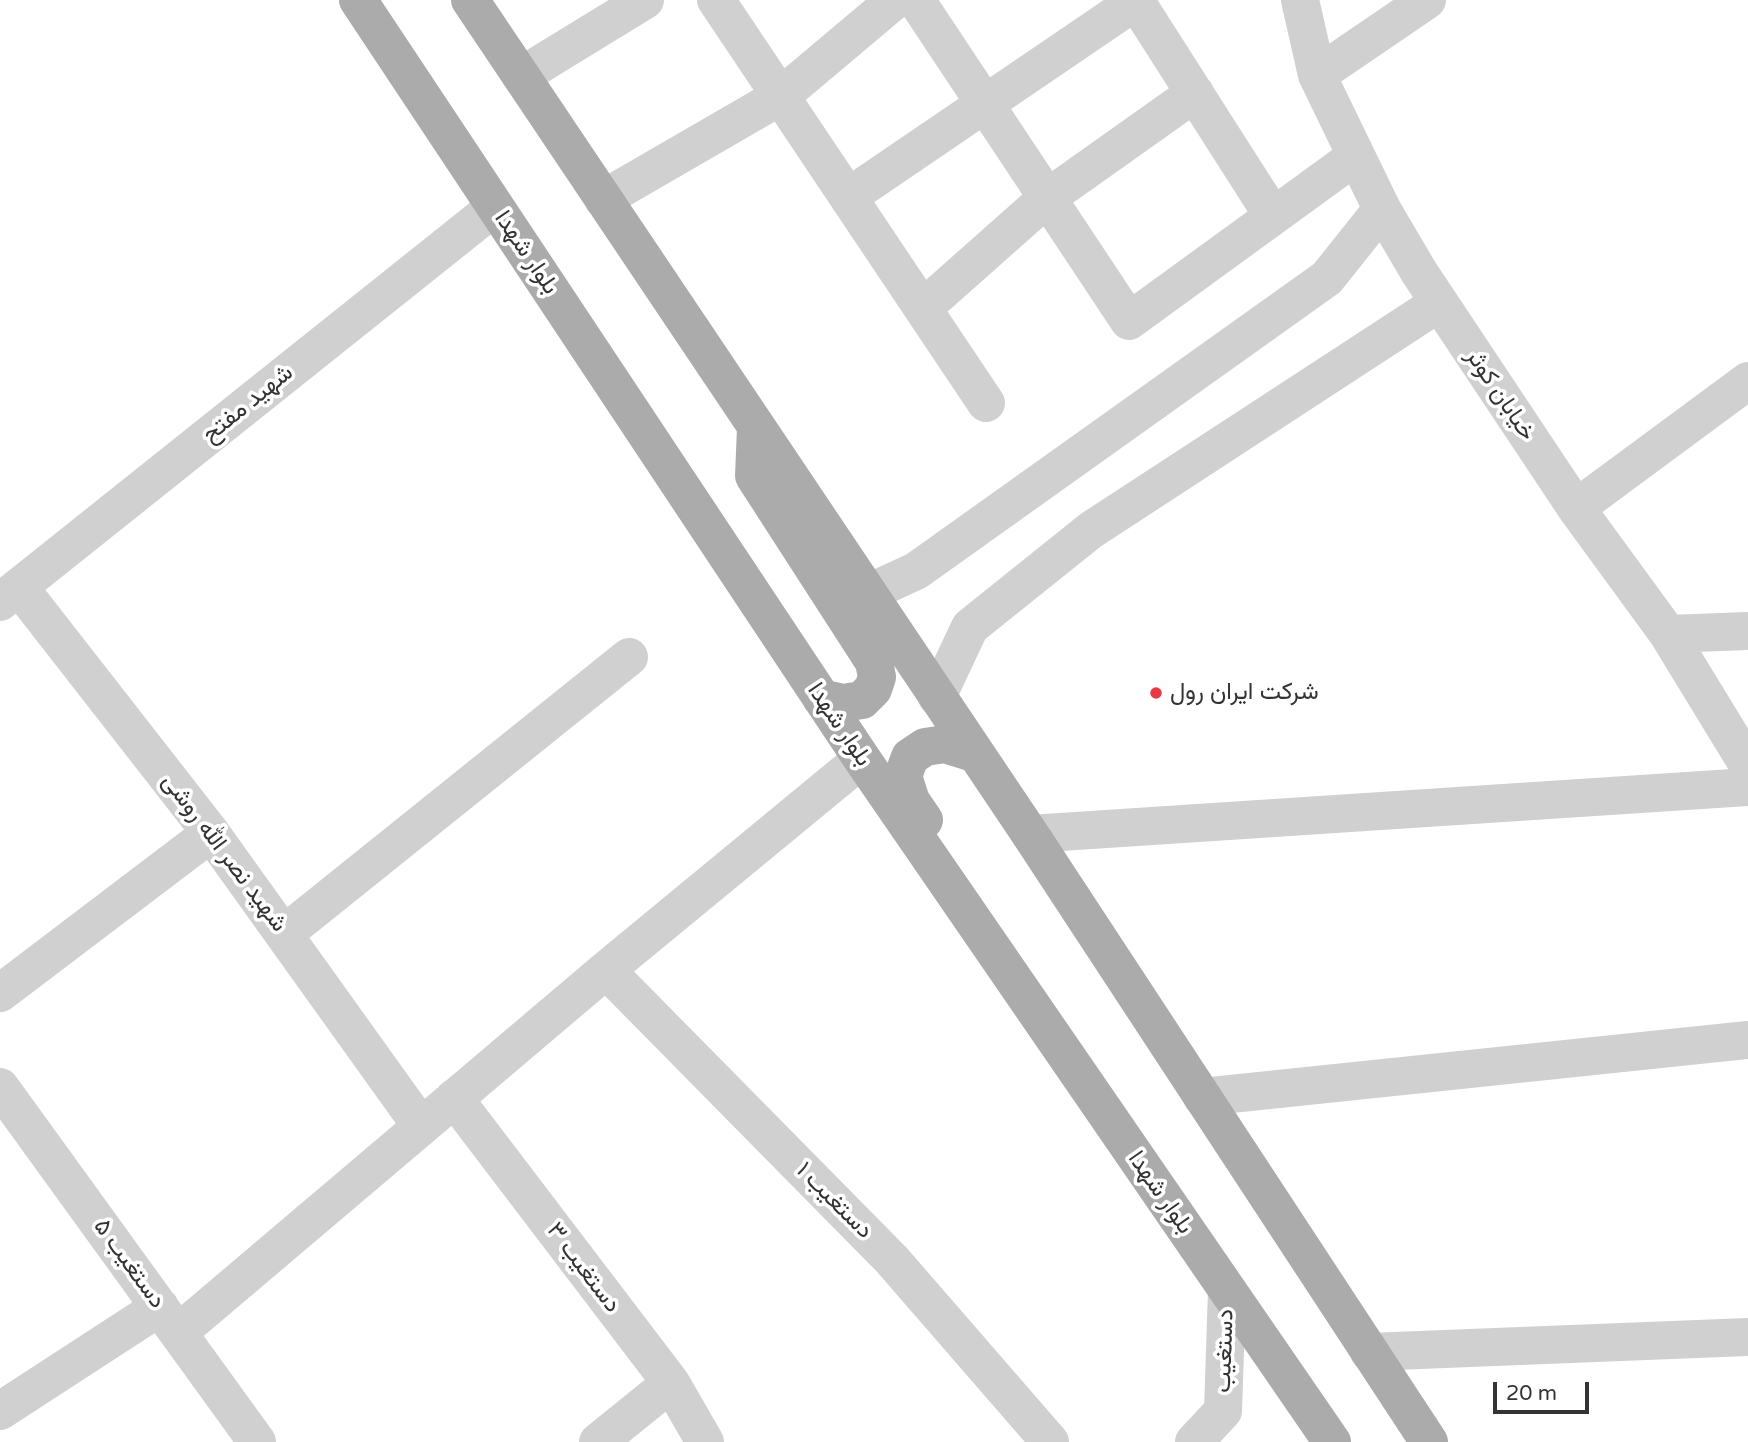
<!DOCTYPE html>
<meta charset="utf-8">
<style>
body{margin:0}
#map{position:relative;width:1748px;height:1442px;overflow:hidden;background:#fff;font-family:"Varela Round",sans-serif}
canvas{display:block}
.scale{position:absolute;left:1493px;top:1382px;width:96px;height:32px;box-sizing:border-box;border:4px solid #333;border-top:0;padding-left:9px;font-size:21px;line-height:24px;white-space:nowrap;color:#333;-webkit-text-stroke:5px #fff;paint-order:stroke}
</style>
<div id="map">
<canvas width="1748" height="1442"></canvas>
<div class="scale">20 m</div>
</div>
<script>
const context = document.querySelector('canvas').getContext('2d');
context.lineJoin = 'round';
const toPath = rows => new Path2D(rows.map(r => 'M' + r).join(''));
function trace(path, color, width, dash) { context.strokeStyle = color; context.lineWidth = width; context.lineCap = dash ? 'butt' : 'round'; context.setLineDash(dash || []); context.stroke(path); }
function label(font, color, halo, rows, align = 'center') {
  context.font = font + ' "Varela Round",Vazirmatn,sans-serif'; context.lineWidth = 7; context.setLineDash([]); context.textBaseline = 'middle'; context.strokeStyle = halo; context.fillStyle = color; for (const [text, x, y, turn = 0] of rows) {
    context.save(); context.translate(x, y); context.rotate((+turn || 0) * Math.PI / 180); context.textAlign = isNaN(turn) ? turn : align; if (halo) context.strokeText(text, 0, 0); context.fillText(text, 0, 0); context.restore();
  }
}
const minor = toPath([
 [716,0,986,403],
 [916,0,1129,321,1356,156],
 [1135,0,1273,216],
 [1300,0,1317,75,1382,209,1419,272,1576,508,1668,634,1748,765],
 [1317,75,1427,0],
 [521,76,645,0],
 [848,197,1136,1],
 [603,199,781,96,895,0],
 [923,308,1047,198,1195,93],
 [1576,508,1748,381],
 [19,587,211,833,421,1126],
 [868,593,916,571,1327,278,1382,209],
 [0,602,495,207],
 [1668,634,1748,631],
 [937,697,970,627,1091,530,1439,303],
 [1030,834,1748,787],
 [284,934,629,657],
 [606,970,892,1260,1050,1442],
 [0,993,211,833],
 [0,1087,257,1442],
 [1202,1097,1748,1040],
 [454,1098,671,1383,705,1442],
 [179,1332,606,970,862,759],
 [1369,1352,1748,1337],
 [0,1411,160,1307],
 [598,1442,671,1383],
 [1194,1442,1223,1411,1227,1290]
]);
const major = toPath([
 [358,0,862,759,1332,1442],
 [470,0,1030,834,1429,1442],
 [756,428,754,476,874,662,877,677,873,689,862,700,843,703,821,698],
 [924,820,911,801,903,776,910,757,925,747,945,744,974,753]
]);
const markers = [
 [1156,693,7,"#e63946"]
];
const streetNames = [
 ["بلوار شهدا",526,253,56],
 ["خیابان کوثر",1500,395,56],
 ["شهید مفتح",248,404,-39],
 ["بلوار شهدا",839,725,56],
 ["شهید نصر الله روشی",224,853,53],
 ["بلوار شهدا",1160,1193,55],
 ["دستغیب ۱",834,1201,45],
 ["دستغیب ۵",129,1264,54],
 ["دستغیب ۳",583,1268,53],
 ["دستغیب",1225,1351,-88]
];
const poiNames = [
 ["شرکت ایران رول",1170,693]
];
trace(minor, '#d0d0d0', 38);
trace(major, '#ababab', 38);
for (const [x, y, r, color] of markers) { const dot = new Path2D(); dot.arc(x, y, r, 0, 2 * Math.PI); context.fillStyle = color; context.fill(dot); trace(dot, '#fff', 2.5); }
label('24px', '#333', '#fff', streetNames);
label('24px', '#333', '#fff', poiNames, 'left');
</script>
